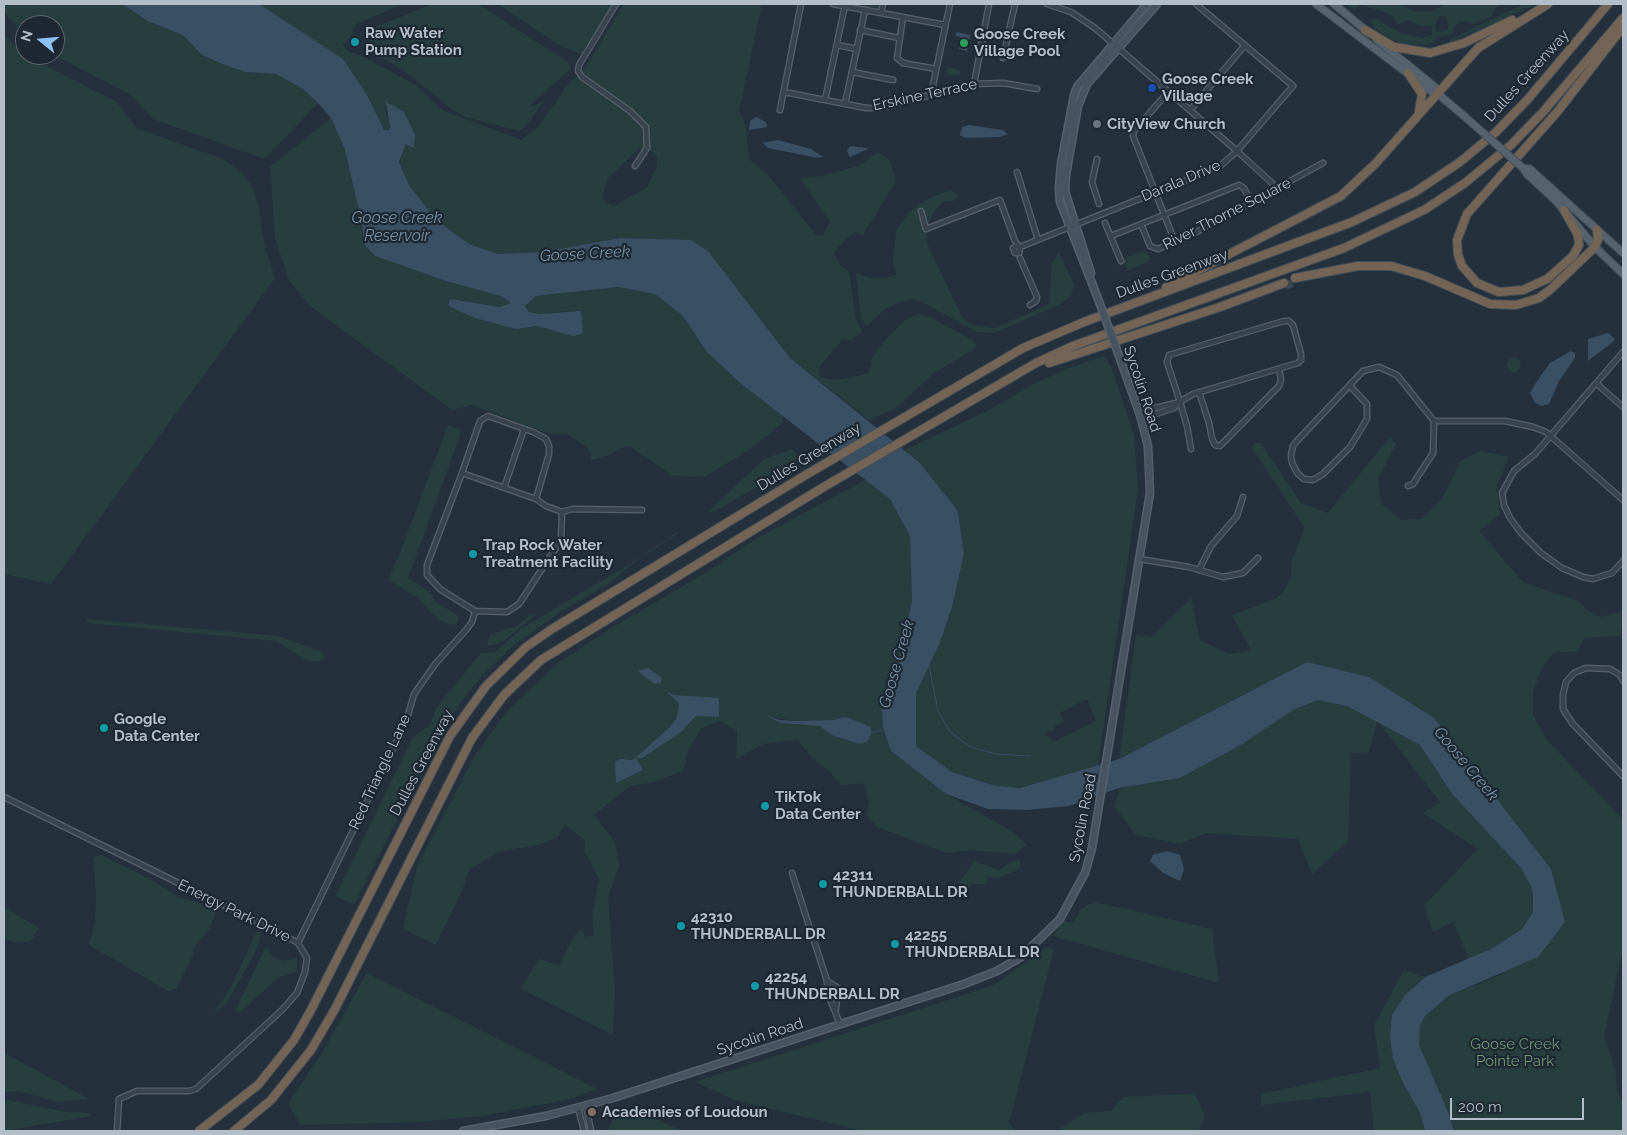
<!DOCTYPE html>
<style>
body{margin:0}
#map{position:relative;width:1627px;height:1135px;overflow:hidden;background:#24313d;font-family:Raleway,sans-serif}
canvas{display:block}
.frame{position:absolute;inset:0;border:5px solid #b4bec8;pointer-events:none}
.north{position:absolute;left:15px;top:15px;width:50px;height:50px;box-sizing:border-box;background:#1d2832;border:1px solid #59646e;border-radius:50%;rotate:287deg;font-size:14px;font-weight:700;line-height:20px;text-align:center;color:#b4bec8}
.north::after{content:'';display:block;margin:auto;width:18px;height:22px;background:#8dc0f5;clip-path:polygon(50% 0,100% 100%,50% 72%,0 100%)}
.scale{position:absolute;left:1450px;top:1098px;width:134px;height:22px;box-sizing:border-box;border:2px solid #b4bec8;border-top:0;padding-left:6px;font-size:15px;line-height:18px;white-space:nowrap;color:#b4bec8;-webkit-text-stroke:4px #1d2832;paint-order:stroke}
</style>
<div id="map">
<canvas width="1627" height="1135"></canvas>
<div class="frame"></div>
<div class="north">N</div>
<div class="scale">200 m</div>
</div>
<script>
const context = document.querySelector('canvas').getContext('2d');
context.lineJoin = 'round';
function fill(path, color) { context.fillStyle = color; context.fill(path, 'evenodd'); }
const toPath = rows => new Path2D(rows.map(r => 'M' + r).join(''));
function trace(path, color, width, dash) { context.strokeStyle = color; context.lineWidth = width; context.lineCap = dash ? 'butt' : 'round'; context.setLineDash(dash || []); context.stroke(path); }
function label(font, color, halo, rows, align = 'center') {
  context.font = font + ' Raleway,sans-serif'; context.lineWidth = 4.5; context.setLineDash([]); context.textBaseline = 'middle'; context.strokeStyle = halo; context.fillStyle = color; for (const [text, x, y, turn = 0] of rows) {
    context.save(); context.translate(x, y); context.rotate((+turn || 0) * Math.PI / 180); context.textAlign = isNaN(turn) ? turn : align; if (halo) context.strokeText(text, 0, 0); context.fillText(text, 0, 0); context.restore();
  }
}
const green = toPath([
 [4,4,122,4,148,21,184,36,202,55,222,64,245,72,276,74,303,89,318,103,265,159,153,119,131,95,54,55,55,25,25,25,25,36,4,12],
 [259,4,403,4,359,23,355,26,350,39,342,44,348,51,366,58,417,86,442,110,521,140,537,128,570,82,583,71,624,4,762,4,739,112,746,126,749,159,768,175,816,235,823,235,830,222,800,178,822,176,858,166,878,152,890,160,896,181,863,235,855,232,840,245,834,254,839,264,849,272,856,318,862,332,850,341,844,338,819,367,820,376,828,379,841,379,867,374,872,365,871,359,882,344,903,321,918,314,928,316,974,341,976,345,973,350,934,373,896,408,869,420,790,358,708,251,691,241,620,238,542,252,498,254,469,244,436,220,409,185,399,162,407,144,385,106,390,126,387,131,384,130,367,95],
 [647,148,657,156,657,166,647,187,614,206,606,202,602,197,608,178,639,149],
 [432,4,478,4,568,62,571,69,530,105,531,107,545,100,525,127,519,131,465,117,454,111,403,70,368,49,366,31],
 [498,4,613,4,581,54,561,46],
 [845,4,883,4,881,13,844,6],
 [1346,4,1398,4,1415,11,1432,11,1446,4,1500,4,1494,9,1492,16,1474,24,1460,21,1454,27,1454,33,1436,38,1434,44,1404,45,1386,36,1373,27,1371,21,1375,18,1399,32,1422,38,1432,35,1432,26,1418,25,1408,20,1398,25,1394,17,1382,11,1360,5,1355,11],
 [1443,16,1446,17,1449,27,1447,30,1440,32,1436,31,1435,24,1439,17],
 [1524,4,1537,4,1450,42,1451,39],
 [4,35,25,55,117,102,136,128,225,160,241,172,252,187,258,203,264,244,275,278,51,584,4,574],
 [947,67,959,70,961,71,960,75,949,75,946,72],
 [331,118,345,150,362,224,364,244,375,256,446,281,501,296,511,303,501,307,450,300,448,307,516,329,537,326,573,336,566,311,541,314,529,312,525,306,536,296,618,287,655,294,683,316,706,351,740,383,782,415,783,423,746,452,706,476,689,477,671,475,631,447,626,446,607,456,591,460,590,453,587,447,567,434,550,434,472,405,452,410,310,306,289,280,275,238,270,167],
 [950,190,959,195,953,201,943,201,932,214,927,229,927,243,963,319,974,325,995,328,1049,304,1052,264,1059,252,1074,285,1071,296,1059,305,994,333,977,332,922,302,912,300,899,302,885,309,867,326,861,319,856,273,870,278,885,278,896,275,893,261,896,231,909,212,928,199],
 [1143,251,1147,252,1150,259,1148,262,1129,270,1127,269,1124,261,1125,258],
 [1103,356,1111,366,1134,435,1138,489,1098,765,1020,788,992,785,952,772,916,746,916,693,940,643,952,607,964,554,958,511,920,463,905,450,989,410,1035,383,1069,368],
 [1087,699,1096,721,1053,742,1050,737,1045,735,1047,731,1053,731,1056,725,1064,722,1060,713],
 '1507 365a7 7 0 1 1 14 0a7 7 0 1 1-14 0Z',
 [448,425,462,430,408,578,429,591,435,601,457,615,459,620,455,625,443,622,433,615,418,598,388,580,400,553],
 [1390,437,1396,444,1378,479,1381,503,1401,520,1422,519,1442,499,1460,461,1481,451,1509,457,1497,485,1500,515,1479,531,1523,582,1578,601,1589,612,1600,617,1621,612,1622,624,1620,636,1584,638,1577,651,1553,653,1541,670,1533,692,1533,715,1547,740,1623,819,1623,948,1604,1036,1615,1068,1618,1094,1623,1103,1623,1131,1452,1131,1451,1123,1419,1045,1420,1026,1425,1016,1448,996,1501,975,1565,922,1434,718,1307,662,1119,759,1136,635,1152,637,1191,598,1200,640,1229,654,1251,650,1232,615,1277,598,1284,591,1291,576,1292,559,1305,528,1252,448,1254,443,1261,443,1301,503,1328,513],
 [792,449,799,456,796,465,715,511,707,513,764,459],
 [867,479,890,499,910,536,912,600,897,668,882,709,883,728,891,751,946,794,1015,833,1027,845,1014,854,970,850,947,853,877,827,866,815,869,802,864,783,841,785,829,771,813,759,798,740,763,744,736,759,737,731,720,721,702,728,688,750,684,769,680,772,654,782,630,786,594,815,615,842,619,866,608,897,615,990,613,1035,521,989,539,959,559,965,574,936,582,929,585,937,594,935,592,915,599,879,584,851,585,841,565,824,558,837,539,845,500,851,470,869,460,895,436,945,403,929,417,866,474,757,505,713,558,663,613,627,710,570,750,542],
 [769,717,797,721,833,720,846,717,860,744,834,736,819,726,780,723],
 [676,533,679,533,637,560,611,582,556,615,514,645,481,677,458,706,422,770,354,905,335,896,413,737,430,725,436,708,481,653,495,652,521,629,630,564],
 [531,614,536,615,505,640,497,644,489,646,487,643,491,634,517,626],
 [87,619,278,636,321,651,325,659,317,662,306,660,276,641,89,623,86,621],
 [1318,700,1347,706,1377,722,1369,752,1351,753,1348,841,1312,874,1298,839,1207,833,1179,844,1136,835,1115,807,1119,788,1180,778,1241,745,1293,710],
 [1380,724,1420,745,1452,794,1521,868,1531,887,1533,912,1522,929,1491,949,1469,959,1453,922,1433,932,1424,905,1478,849,1423,813,1440,802],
 [101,855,150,879,178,897,195,902,216,912,209,930,195,946,193,955,176,989,168,991,89,945,95,922,96,893,93,857],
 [1020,860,1020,869,998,878,988,877,986,884,972,884,967,890,959,883,974,861,999,870,1009,863],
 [1091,903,1100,903,1212,929,1219,983,1053,936,1064,921,1073,922,1081,909],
 [4,907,39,928,30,942,14,942,4,939],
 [260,931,261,936,256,950,229,1000,214,1014,233,983,254,936],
 [266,946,273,957,283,961,297,958,297,971,279,977,239,1013,235,1011],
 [1047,947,1054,949,1009,1124,1017,1131,862,1131,735,1100,695,1082,994,985],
 [1404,970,1425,977,1413,986,1403,1083,1420,1113,1425,1131,1374,1131,1370,1092,1261,1105,1261,1094,1380,1068,1374,1025],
 [367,973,428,1004,597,1089,570,1099,483,1116,417,1122,301,1125,288,1104,322,1053],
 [4,1053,90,1099,57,1102,19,1091,4,1092],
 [1195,1094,1205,1116,1199,1131,1057,1131,1084,1113,1111,1111,1123,1097],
 [8,1100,66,1112,88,1113,91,1116,4,1131,4,1102],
 [630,1107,682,1131,607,1131,617,1113]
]);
const water = toPath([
 [122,4,259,4,343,59,367,95,384,130,389,130,390,126,386,102,404,112,415,135,414,148,406,144,399,162,409,185,436,220,469,244,498,254,542,252,620,238,691,240,708,251,790,358,920,463,958,511,964,554,952,607,940,643,916,693,916,746,952,772,992,785,1020,788,1119,759,1307,662,1369,677,1434,718,1551,869,1565,922,1538,957,1448,996,1425,1016,1420,1026,1419,1045,1448,1112,1454,1131,1425,1131,1420,1113,1403,1083,1393,1059,1390,1037,1392,1015,1405,995,1425,977,1491,949,1522,929,1533,912,1533,897,1531,887,1521,868,1452,794,1420,745,1347,706,1318,700,1293,710,1241,745,1180,778,1119,788,1069,806,1026,810,988,809,946,794,891,751,883,728,882,709,897,668,912,600,910,536,890,499,740,383,706,351,683,316,655,294,618,287,536,296,525,306,529,312,540,314,581,311,583,334,573,336,537,326,516,329,475,318,448,306,450,299,500,307,511,303,501,296,446,281,375,256,364,244,362,224,345,150,331,118,318,103,303,89,276,74,245,72,222,64,202,55,184,36,148,21],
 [956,32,970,35,967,51,959,49,961,37,956,36],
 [756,117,766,122,767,127,749,130,750,121],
 [969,125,1003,130,1008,134,1000,137,965,138,960,135,962,127],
 [778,140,811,149,823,157,818,158,768,148,762,143],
 [850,146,867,148,868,149,850,157,847,151],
 [1608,333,1614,338,1614,341,1588,361,1588,339],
 [1571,351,1575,353,1575,358,1559,381,1549,404,1542,406,1535,403,1530,393,1535,384,1550,363],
 [648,668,662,678,661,683,655,684,640,673,639,670],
 [666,691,674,695,719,698,719,717,696,716,681,732,642,758,636,758,643,770,616,783,615,762,620,759,633,760,670,727,677,717,679,703],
 [766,715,779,720,797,721,833,720,846,717,871,727,871,735,867,742,860,744,834,736,819,726,780,723],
 [1167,851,1180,855,1184,869,1180,881,1163,873,1150,861,1153,855]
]);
const stream = toPath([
 [929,666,938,711,950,732,971,747,996,754,1030,756],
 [871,732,883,730]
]);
const highwayTunnel = toPath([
 [1285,286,1296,282]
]);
const street = toPath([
 [616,4,579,65,578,71,582,77,630,111,646,127,647,148,635,166],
 [833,4,945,25],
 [1047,4,1071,12,1095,28,1237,151,1272,183,1276,190],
 [881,13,883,4],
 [903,17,897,58,903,63,936,69],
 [860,30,899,38],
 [837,45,857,49],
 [1003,58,1015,4],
 [852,72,893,80],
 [974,84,989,4],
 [784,92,866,108,880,108,974,84,1003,83,1037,89],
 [1168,92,1134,131,1133,136,1175,242],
 [935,94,933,85,950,4],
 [825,100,845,5],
 [845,104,865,10],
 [780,110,801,4],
 [1190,110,1245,45],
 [1097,159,1092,182,1099,204],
 [1017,172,1038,240],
 [921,211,926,229,1000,200,1015,241,1020,248,1019,253,1015,253,1013,248,1018,245],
 [1105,223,1121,261],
 [1141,224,1150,246,1158,249,1193,234,1323,163],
 [1111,236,1239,185,1244,188,1251,203],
 [1020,247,1219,167,1237,151,1293,86,1196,4],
 [1020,258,1037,297,1036,301,1030,305],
 [1623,352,1535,454,1514,471,1502,493,1504,505,1510,518,1522,534,1541,553,1562,568,1583,577,1593,579,1612,573,1623,561],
 [1597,384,1623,407],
 [1350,386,1367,404,1367,419,1350,447,1323,474,1313,480,1304,479,1298,474,1292,463,1291,456,1293,446,1296,442,1363,371,1379,367,1397,375,1434,421,1505,421,1533,427,1546,432,1623,500],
 [1199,392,1209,423,1212,438,1215,445,1220,446,1279,386,1281,380,1279,369],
 [1180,402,1151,409,1140,415,1153,415,1174,408,1180,402,1183,400,1193,394,1298,363,1301,360,1301,354,1293,325,1289,321,1284,321,1169,355,1167,362,1180,402,1187,426,1191,449],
 [462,473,536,499,546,506,562,512,561,540,519,604,507,612,475,611,440,589,427,575,427,565,462,473],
 [462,473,480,421,488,416,533,432,546,439,549,446,549,454,536,499],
 [1408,486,1413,484,1433,453,1434,421],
 [504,488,524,429],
 [562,512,572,509,642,510],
 [1139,559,1189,567,1223,577,1243,573,1258,558],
 [1199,570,1211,546,1237,516,1243,497],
 [1623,681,1620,675,1610,669,1586,668,1574,673,1566,682,1563,695,1563,709,1572,723,1623,776],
 [4,797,284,935,298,943,307,958,305,972,297,993,282,1010,196,1089,189,1091,137,1091,119,1099,117,1131],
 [792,873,827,981,827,992,840,1024],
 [298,943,406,722,414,694,436,663,466,630,472,622,475,611],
 [827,981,838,988,836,1009],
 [586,1106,591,1131],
 [578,1108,584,1131]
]);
const secondary = toPath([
 [1091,273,1065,191,1066,175,1078,106,1087,84,1157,4],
 [1097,296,1060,202,1059,188,1061,164,1074,95,1077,87,1147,4],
 [463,1131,546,1116,613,1098,964,984,997,971,1021,957,1060,919,1085,873,1092,848,1150,493,1148,446,1140,415,1118,353]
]);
const primary = toPath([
 [1316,4,1432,92,1438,94],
 [1334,4,1369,33],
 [1377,40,1435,87,1438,94,1463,115],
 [1523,168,1527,174,1556,201,1595,247,1623,274],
 [1523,168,1530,169,1623,253]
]);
const highway = toPath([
 [1365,30,1394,47,1430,53,1464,43,1512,20],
 [1408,73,1422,94,1419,112],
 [1564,210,1578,235,1579,245,1573,256,1547,279,1523,290,1499,292,1477,283,1462,266,1458,255,1457,240,1467,214,1558,111,1623,27],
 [1295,278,1358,266,1391,266,1425,276,1490,304,1516,305,1539,298,1551,289,1595,247,1598,240,1597,230],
 [1166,287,1341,196,1376,163,1478,48,1548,4],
 [1049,363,1220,307,1284,283],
 [199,1131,258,1085,294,1040,311,1010,450,736,486,686,526,647,552,629,804,476,1023,348,1084,322,1352,222,1415,192,1460,162,1496,132,1528,99,1608,4],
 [234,1131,271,1100,311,1050,335,1009,472,738,504,695,541,660,822,488,1036,363,1073,346,1344,248,1424,210,1465,183,1511,145,1543,112,1623,18]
]);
const secondaryBridge = toPath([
 [1097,296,1118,353]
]);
const primaryBridge = toPath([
 [1463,115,1523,168]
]);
const markers = [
 [355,42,5,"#0f9aa8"],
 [964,43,5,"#2e9e5b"],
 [1152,88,5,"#1a4fb4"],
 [1097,124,5,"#6b7280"],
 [473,554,5,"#0f9aa8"],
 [104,728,5,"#0f9aa8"],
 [765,806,5,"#0f9aa8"],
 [823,884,5,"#0f9aa8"],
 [681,926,5,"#0f9aa8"],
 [895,944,5,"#0f9aa8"],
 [755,986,5,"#0f9aa8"],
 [592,1112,5,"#8d6e63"]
];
const poiNames = [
 ["Raw Water",365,33],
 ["Pump Station",365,50],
 ["Goose Creek",974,34],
 ["Village Pool",974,51],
 ["Goose Creek",1162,79],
 ["Village",1162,96],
 ["CityView Church",1107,124],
 ["Trap Rock Water",483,545],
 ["Treatment Facility",483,562],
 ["Google",114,719],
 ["Data Center",114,736],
 ["TikTok",775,797],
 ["Data Center",775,814],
 ["42311",833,875],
 ["THUNDERBALL DR",833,892],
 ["42310",691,917],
 ["THUNDERBALL DR",691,934],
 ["42255",905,935],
 ["THUNDERBALL DR",905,952],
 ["42254",765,977],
 ["THUNDERBALL DR",765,994],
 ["Academies of Loudoun",602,1112]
];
const streetNames = [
 ["Dulles Greenway",1527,76,-48],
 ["Erskine Terrace",925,95,-12],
 ["Darala Drive",1181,181,-23],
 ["River Thorne Square",1227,214,-27],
 ["Dulles Greenway",1172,274,-20],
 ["Sycolin Road",1142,389,72],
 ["Dulles Greenway",809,457,-31],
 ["Dulles Greenway",422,763,-62],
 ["Red Triangle Lane",380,772,-65],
 ["Sycolin Road",1083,818,-79],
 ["Energy Park Drive",234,911,26],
 ["Sycolin Road",760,1037,-18]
];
const parkNames = [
 ["Goose Creek",1515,1044],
 ["Pointe Park",1515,1061]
];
const waterNames = [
 ["Goose Creek",397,218],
 ["Reservoir",397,236],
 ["Goose Creek",585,254,-3],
 ["Goose Creek",897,664,-74],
 ["Goose Creek",1466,764,50]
];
fill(green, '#263e3e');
fill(water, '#394f64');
trace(stream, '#394f64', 1);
trace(highwayTunnel, '#3a4652', 8, [8, 4]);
trace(street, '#56616b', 7);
trace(secondary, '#56616b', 9);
trace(primary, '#414c56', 9);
trace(highway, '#434e58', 10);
trace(street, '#38434d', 4.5);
trace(secondary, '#465360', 6);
trace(primary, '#56626d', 7);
trace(highway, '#736456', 8);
trace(secondaryBridge, '#56616b', 9, []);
trace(primaryBridge, '#414c56', 9, []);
trace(secondaryBridge, '#465360', 6);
trace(primaryBridge, '#56626d', 7);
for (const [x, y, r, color] of markers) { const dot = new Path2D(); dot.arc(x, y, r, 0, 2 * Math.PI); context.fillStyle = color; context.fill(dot); trace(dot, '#1d2832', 2); }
label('bold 15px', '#b4bec8', '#1d2832', poiNames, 'left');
label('15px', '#b4bec8', '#1d2832', streetNames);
label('15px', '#6c9872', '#1d2832', parkNames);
label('italic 16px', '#7592aa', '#1d2832', waterNames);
</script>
